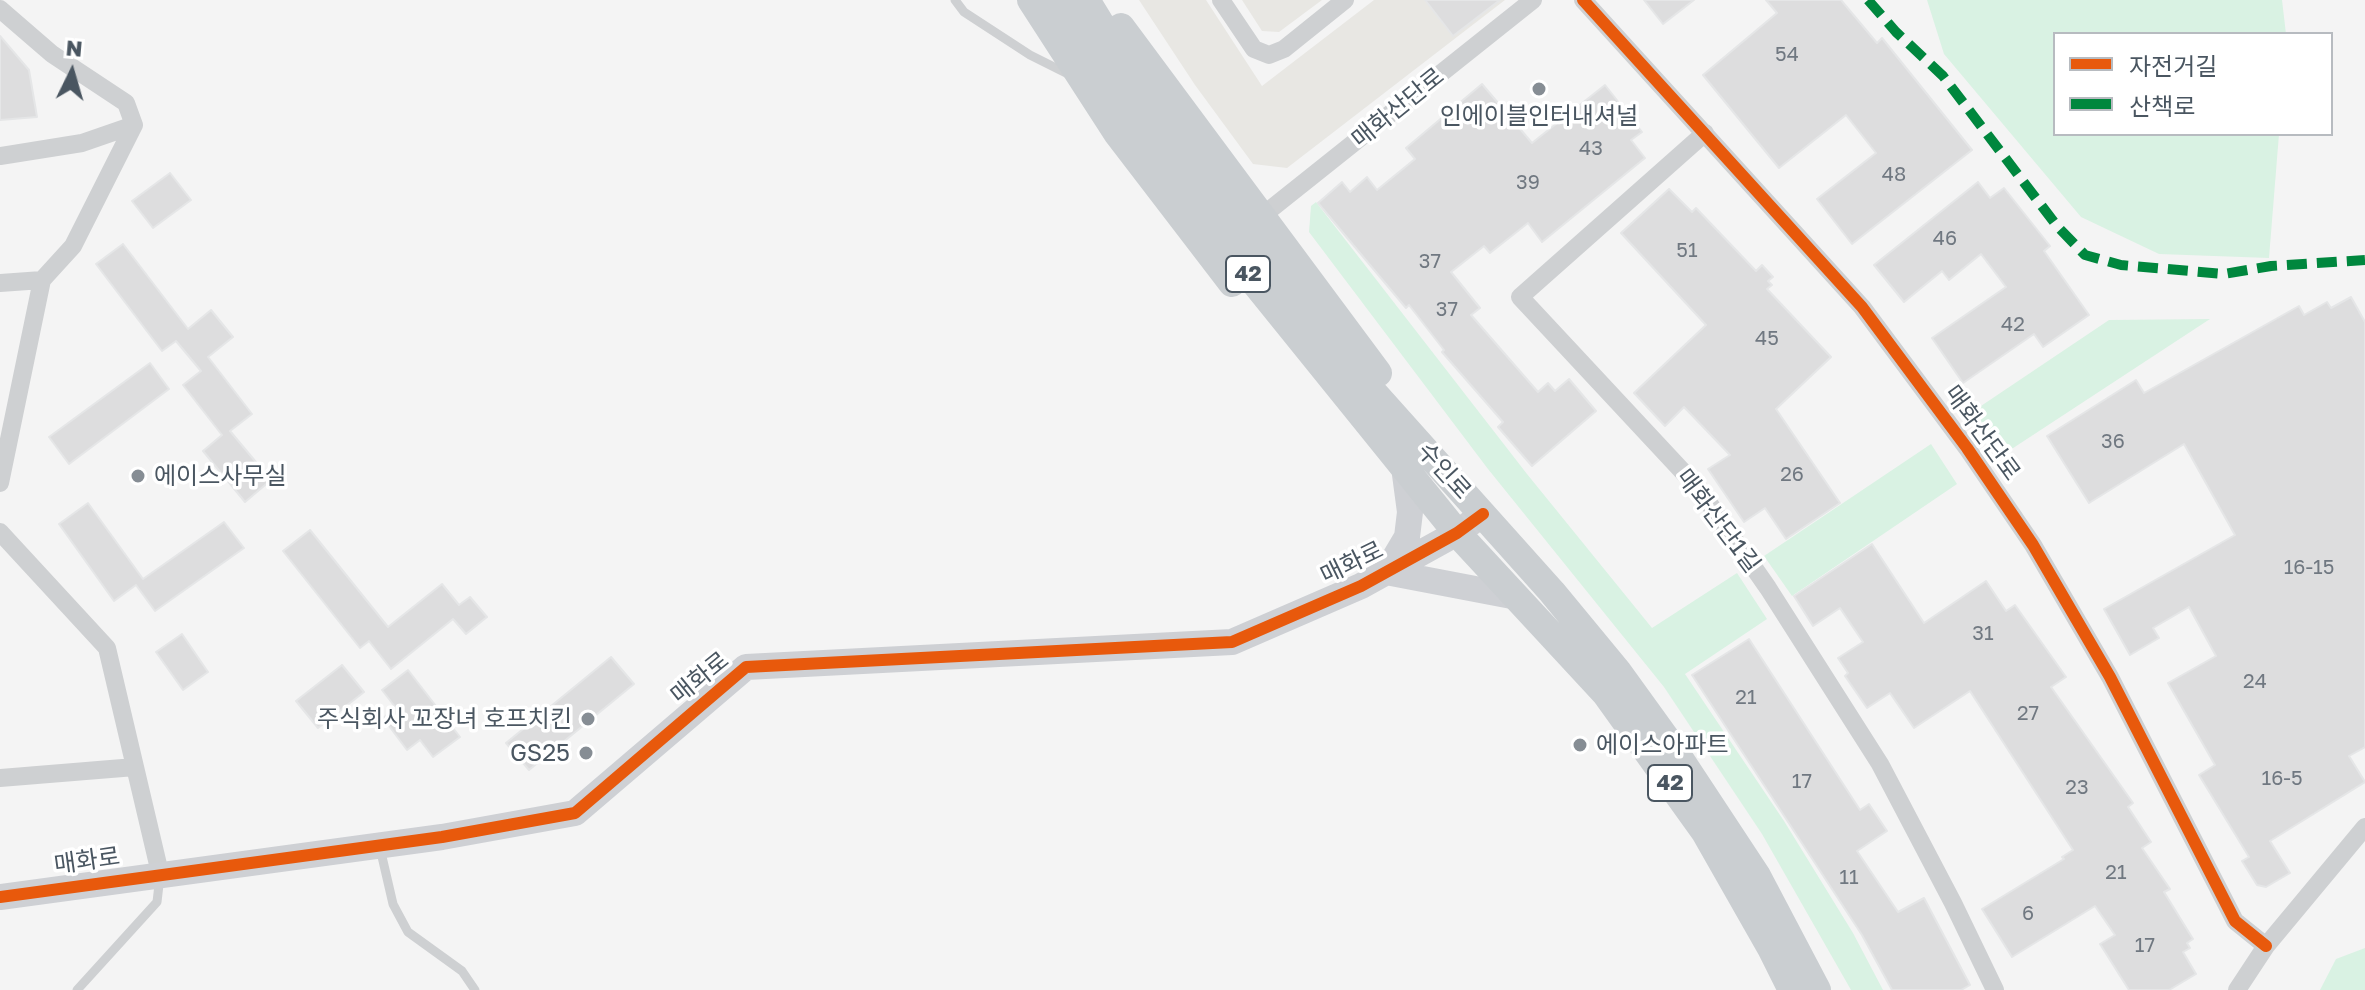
<!DOCTYPE html>
<meta charset="utf-8">
<style>
body{margin:0}
#map{position:relative;width:2365px;height:990px;overflow:hidden;background:#f4f4f4;font-family:"Golos Text","Noto Sans KR",sans-serif}
canvas{display:block}
.legend{position:absolute;left:2053px;top:32px;width:280px;height:104px;box-sizing:border-box;background:#fff;border:2px solid #b7bbc0;margin:0;padding:10px 14px;list-style:none;font-size:24px;color:#4a5661}
.legend li{display:flex;align-items:center;gap:16px;height:40px}
.legend b{width:40px;border:2px solid #b7bbc0}
.north{position:absolute;left:32px;top:32px;width:80px;height:80px;-webkit-text-stroke:6px #fff;paint-order:stroke;rotate:5deg;font-size:22px;font-weight:700;line-height:32px;text-align:center;color:#4a5661}
.north::after{content:'';display:block;margin:auto;width:28px;height:36px;background:#4a5661;clip-path:polygon(50% 0,100% 100%,50% 72%,0 100%)}
</style>
<div id="map">
<canvas width="2365" height="990"></canvas>
<ul class="legend">
<li><b style="height:10px;background:#e8590c"></b>자전거길</li>
<li><b style="height:10px;background:#00873e"></b>산책로</li>
</ul>
<div class="north">N</div>
</div>
<script>
const context = document.querySelector('canvas').getContext('2d');
context.lineJoin = 'round';
function fill(path, color) { context.fillStyle = color; context.fill(path, 'evenodd'); }
const toPath = rows => new Path2D(rows.map(r => 'M' + r).join(''));
function trace(path, color, width, dash) { context.strokeStyle = color; context.lineWidth = width; context.lineCap = dash ? 'butt' : 'round'; context.setLineDash(dash || []); context.stroke(path); }
function label(font, color, halo, rows, align = 'center') {
  context.font = font + ' "Golos Text","Noto Sans KR",sans-serif'; context.lineWidth = 7; context.setLineDash([]); context.textBaseline = 'middle'; context.strokeStyle = halo; context.fillStyle = color; for (const [text, x, y, turn = 0] of rows) {
    context.save(); context.translate(x, y); context.rotate((+turn || 0) * Math.PI / 180); context.textAlign = isNaN(turn) ? turn : align; if (halo) context.strokeText(text, 0, 0); context.fillText(text, 0, 0); context.restore();
  }
}
const commercial = toPath([
 [1139,0,1206,0,1262,86,1374,0,1505,0,1287,168,1253,164,1195,85],
 [1242,0,1322,0,1279,32,1262,31]
]);
const green = toPath([
 [1927,0,2282,0,2286,34,2055,34,2055,134,2279,134,2269,258,2159,254,2081,217,1944,54],
 [1316,202,1527,474,1652,628,1737,573,1767,619,1685,674,1784,821,1853,933,1883,990,1851,990,1762,834,1664,687,1488,469,1309,232,1311,206],
 [2210,319,2001,456,1972,412,2109,320],
 [1931,444,1957,484,1792,596,1764,556],
 [2365,948,2365,990,2320,990,2336,959]
]);
const building = toPath([
 [1425,0,1500,0,1453,36,1425,0],
 [1644,0,1694,0,1663,24,1644,0],
 [1766,0,1841,0,1877,43,1882,38,1972,150,1852,244,1817,199,1876,153,1846,115,1779,168,1703,75,1777,13,1766,0],
 [0,36,29,70,37,117,0,120,0,36],
 [1482,84,1532,143,1605,85,1642,132,1631,140,1645,158,1542,242,1528,223,1490,253,1484,246,1451,272,1480,308,1471,315,1538,392,1548,383,1555,391,1569,379,1596,411,1532,466,1498,427,1503,422,1442,352,1444,350,1409,305,1406,308,1318,203,1342,182,1350,192,1367,177,1377,190,1415,159,1406,148,1482,84],
 [170,173,191,200,153,228,132,201,170,173],
 [1978,182,1990,198,2004,188,2050,246,2044,251,2089,315,2043,347,2034,334,1963,383,1932,338,2006,287,1981,254,1949,280,1942,271,1904,302,1874,265,1978,182],
 [1669,189,1692,212,1696,208,1756,271,1762,265,1773,277,1768,281,1772,285,1767,289,1831,357,1776,409,1840,503,1786,539,1765,508,1744,522,1708,469,1730,455,1684,407,1665,426,1634,393,1706,325,1621,233,1669,189],
 [123,244,188,329,211,310,233,337,208,357,252,414,230,431,271,480,245,502,203,451,222,435,183,385,201,371,176,341,162,351,96,264,123,244],
 [2351,297,2365,322,2365,747,2349,756,2365,782,2270,841,2290,873,2266,887,2257,885,2242,861,2249,857,2199,775,2215,765,2168,683,2216,656,2189,607,2153,628,2159,638,2130,655,2104,609,2235,535,2184,444,2089,503,2047,436,2136,380,2144,393,2299,306,2304,315,2327,302,2331,308,2351,297],
 [150,363,169,389,69,464,49,437,150,363],
 [88,503,143,579,224,522,244,548,155,611,136,585,114,601,59,524,88,503],
 [310,530,388,627,442,584,459,605,470,597,487,617,466,634,453,619,391,669,369,641,360,648,283,551,310,530],
 [1872,544,1924,623,1986,581,2006,611,2015,605,2066,677,2051,687,2133,803,2128,807,2151,842,2142,848,2170,889,2164,892,2193,939,2187,943,2190,948,2183,952,2196,974,2169,990,2129,990,2100,944,2115,935,2095,906,2012,957,1982,909,2064,859,2062,857,2073,850,1970,691,1914,728,1890,693,1867,708,1845,676,1848,673,1838,658,1863,642,1840,608,1813,626,1794,596,1872,544],
 [182,634,208,672,183,690,156,652,182,634],
 [1749,639,1860,810,1869,804,1887,831,1857,851,1898,912,1924,898,1970,985,1961,990,1892,990,1862,935,1692,675,1749,639],
 [611,657,634,684,529,770,506,743,611,657],
 [342,665,364,692,318,728,296,701,342,665],
 [408,670,460,737,433,757,420,740,407,750,383,718,396,708,382,690,408,670]
]);
const lane = toPath([
 [955,0,964,12,1030,55,1068,74],
 [380,848,393,904,408,932,462,971,475,990],
 [77,990,157,902,160,876]
]);
const street = toPath([
 [1221,0,1254,49,1269,55,1284,49,1345,0],
 [1583,0,1862,307,1967,448,2033,545,2110,677,2235,921,2266,946],
 [0,9,52,54,126,103,134,125,73,246,42,280],
 [1705,133,1520,297,1699,489,1768,588,1880,764,1953,903,1995,990],
 [0,156,82,143,134,125],
 [1262,216,1533,0],
 [0,283,42,280,0,483],
 [0,532,107,648,160,873],
 [0,778,135,767],
 [2237,990,2266,946,2365,827]
]);
const secondary = toPath([
 [1388,569,1407,537,1410,512,1404,467],
 [1386,572,1517,597],
 [0,897,442,837,575,813,746,667,1232,642,1361,586,1457,533,1483,514]
]);
const primary = toPath([
 [1031,0,1117,133,1232,283],
 [1061,0,1133,119,1255,283,1457,533,1606,694,1705,832,1771,948,1792,990],
 [1086,0,1146,98,1296,301,1356,373,1552,592,1618,672,1670,744,1757,876,1817,990],
 [1121,27,1378,373]
]);
const quiet = toPath([
 [1868,0,1896,32,1943,76,2057,226,2085,255,2121,265,2224,274,2271,266,2365,260]
]);
const cycleway = toPath([
 [1583,0,1862,307,1967,448,2033,545,2110,677,2235,921,2266,946],
 [0,897,442,837,575,813,746,667,1232,642,1361,586,1457,533,1483,514]
]);
const markers = [
 [1539,89,8,"#868d94"],
 [138,476,8,"#868d94"],
 [588,719,8,"#868d94"],
 [1580,745,8,"#868d94"],
 [586,753,8,"#868d94"]
];
const numberNames = [
 ["54",1787,55],
 ["43",1591,149],
 ["48",1894,175],
 ["39",1528,183],
 ["46",1945,239],
 ["51",1687,251],
 ["37",1430,262],
 ["37",1447,310],
 ["42",2013,325],
 ["45",1767,339],
 ["36",2113,442],
 ["26",1792,475],
 ["16-15",2309,568],
 ["31",1983,634],
 ["24",2255,682],
 ["21",1746,698],
 ["27",2028,714],
 ["16-5",2282,779],
 ["17",1802,782],
 ["23",2077,788],
 ["21",2116,873],
 ["11",1849,878],
 ["6",2028,914],
 ["17",2145,946]
];
const shields = [
 [1248,274,44],
 [1670,783,44]
];
const shieldNames = [
 ["42",1248,274],
 ["42",1670,783]
];
const streetNames = [
 ["매화산단로",1398,108,-39],
 ["매화산단로",1982,433,54],
 ["수인로",1444,471,48],
 ["매화산단1길",1718,521,53],
 ["매화로",1352,563,-26],
 ["매화로",700,678,-39],
 ["매화로",87,861,-8]
];
const poiNames = [
 ["인에이블인터내셔널",1539,116,"center"],
 ["에이스사무실",154,476],
 ["주식회사 꼬장녀 호프치킨",572,719,"right"],
 ["에이스아파트",1596,745],
 ["GS25",570,753,"right"]
];
fill(commercial, '#e8e7e3');
fill(green, '#d9f2e3');
fill(building, '#ddddde');
trace(building, '#e5e6e7', 2);
trace(lane, '#ced0d2', 9);
trace(street, '#ced0d2', 18);
trace(secondary, '#ced0d4', 26);
trace(primary, '#caced1', 28);
trace(quiet, '#00873e', 10, [20, 10]);
trace(cycleway, '#e8590c', 12);
for (const [x, y, r, color] of markers) { const dot = new Path2D(); dot.arc(x, y, r, 0, 2 * Math.PI); context.fillStyle = color; context.fill(dot); trace(dot, '#fff', 3); }
label('20px', '#707881', null, numberNames);
for (const [x, y, w] of shields) { const box = new Path2D(); box.roundRect(x - w / 2, y - 18, w, 36, 6); context.fillStyle = '#fff'; context.fill(box); trace(box, '#4a5661', 2); }
label('bold 22px', '#4a5661', null, shieldNames);
label('24px', '#4a5661', '#fff', streetNames);
label('24px', '#4a5661', '#fff', poiNames, 'left');
</script>
